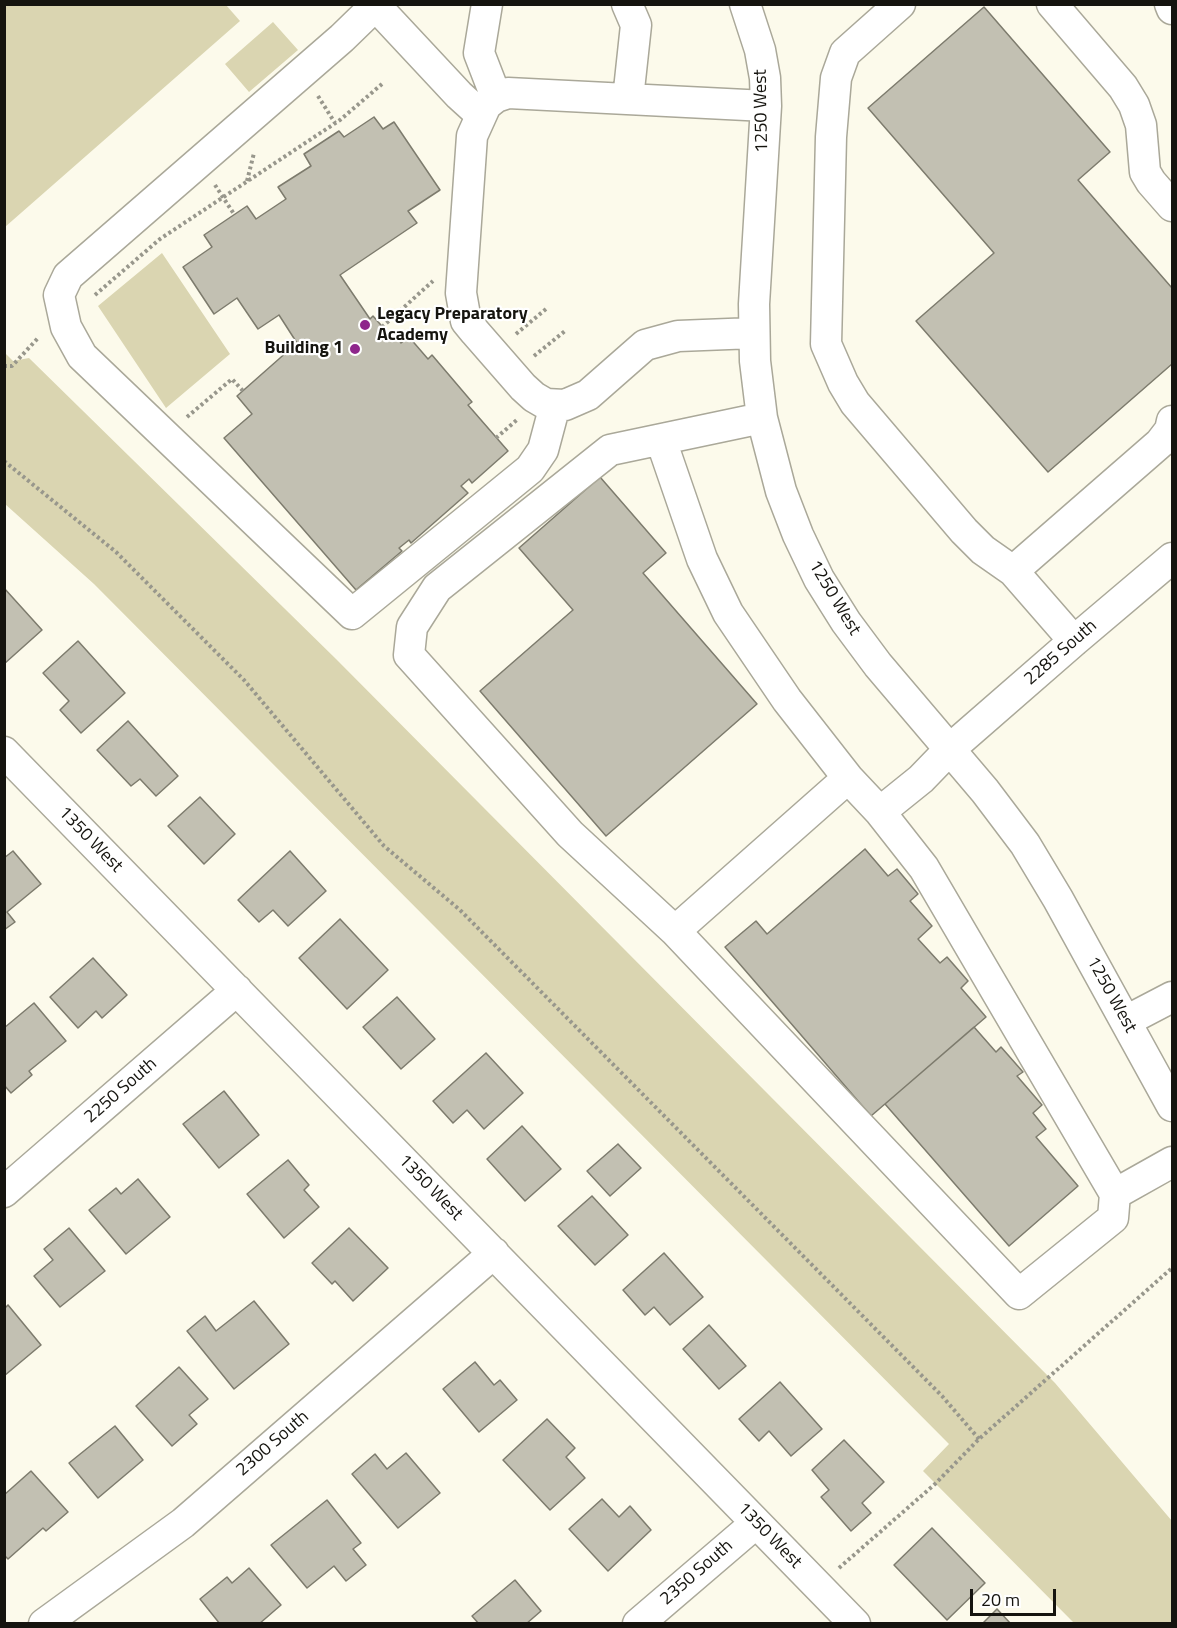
<!DOCTYPE html>
<style>
body{margin:0}
#map{position:relative;width:1177px;height:1628px;overflow:hidden;background:#fcfaeb;font-family:"Titillium Web",sans-serif}
canvas{display:block}
.frame{position:absolute;inset:0;border:6px solid #15140f;pointer-events:none}
.scale{position:absolute;left:970px;top:1589px;width:86px;height:27px;box-sizing:border-box;border:3px solid #15140f;border-top:0;padding-left:8px;font-size:18px;line-height:21px;white-space:nowrap;color:#15140f;-webkit-text-stroke:4px #fff;paint-order:stroke}
</style>
<div id="map">
<canvas width="1177" height="1628"></canvas>
<div class="frame"></div>
<div class="scale">20 m</div>
</div>
<script>
const context = document.querySelector('canvas').getContext('2d');
context.lineJoin = 'round';
function fill(path, color) { context.fillStyle = color; context.fill(path, 'evenodd'); }
const toPath = rows => new Path2D(rows.map(r => 'M' + r).join(''));
function trace(path, color, width, dash) { context.strokeStyle = color; context.lineWidth = width; context.lineCap = dash ? 'butt' : 'round'; context.setLineDash(dash || []); context.stroke(path); }
function label(font, color, halo, rows, align = 'center') {
  context.font = font + ' "Titillium Web",sans-serif'; context.lineWidth = 4.5; context.setLineDash([]); context.textBaseline = 'middle'; context.strokeStyle = halo; context.fillStyle = color; for (const [text, x, y, turn = 0] of rows) {
    context.save(); context.translate(x, y); context.rotate((+turn || 0) * Math.PI / 180); context.textAlign = isNaN(turn) ? turn : align; if (halo) context.strokeText(text, 0, 0); context.fillText(text, 0, 0); context.restore();
  }
}
const green = toPath([
 [5,4,226,5,240,21,5,227],
 [273,22,298,50,249,92,225,64],
 [162,253,230,354,166,408,98,306],
 [5,353,13,361,29,358,336,659,1055,1383,1172,1521,1172,1623,1074,1623,923,1471,949,1444,94,584,5,504]
]);
const building = toPath([
 [984,7,1110,152,1078,180,1172,288,1172,364,1048,472,916,321,994,253,868,108,984,7],
 [374,117,383,129,394,122,440,190,408,211,417,223,340,275,370,319,373,316,394,340,397,338,401,343,409,337,428,359,432,355,472,402,468,405,508,451,472,483,469,479,461,486,468,493,411,543,409,540,399,548,402,551,356,590,224,438,252,414,237,396,297,343,279,315,258,329,237,298,214,314,183,267,212,247,204,235,247,206,256,219,286,199,278,187,311,166,304,154,339,131,344,137,374,117],
 [600,477,666,553,643,573,757,704,606,836,480,691,573,610,519,548,600,477],
 [4,588,42,630,4,664,4,588],
 [78,641,125,693,81,733,60,710,69,701,43,673,78,641],
 [128,721,178,776,156,796,140,779,131,786,97,750,128,721],
 [200,797,235,834,204,864,168,826,200,797],
 [865,849,888,876,897,869,918,894,910,901,932,926,918,939,940,963,947,957,968,981,961,988,986,1017,871,1116,725,947,756,921,767,934,865,849],
 [13,851,41,884,7,912,15,922,4,930,4,858,13,851],
 [290,851,326,891,288,926,273,910,259,922,238,900,290,851],
 [340,919,388,970,347,1009,299,958,340,919],
 [93,958,127,995,102,1018,96,1011,78,1028,50,997,93,958],
 [397,997,435,1039,401,1069,363,1027,397,997],
 [34,1003,66,1041,29,1071,32,1075,11,1093,4,1085,4,1028,34,1003],
 [974,1027,996,1052,1001,1047,1023,1072,1017,1076,1042,1105,1033,1113,1046,1129,1036,1137,1078,1186,1009,1246,885,1104,974,1027],
 [486,1053,523,1093,484,1129,467,1110,453,1123,433,1101,486,1053],
 [224,1091,259,1135,219,1168,183,1124,224,1091],
 [522,1126,561,1169,525,1201,487,1159,522,1126],
 [618,1144,641,1168,610,1196,587,1171,618,1144],
 [288,1160,309,1185,304,1190,319,1207,284,1238,247,1194,288,1160],
 [138,1179,170,1217,126,1254,89,1210,116,1188,121,1194,138,1179],
 [592,1196,628,1235,595,1265,558,1226,592,1196],
 [69,1228,105,1271,60,1307,34,1276,53,1260,44,1249,69,1228],
 [349,1228,388,1268,353,1301,335,1281,332,1284,312,1263,349,1228],
 [664,1253,703,1297,670,1325,654,1307,645,1315,623,1290,664,1253],
 [254,1301,289,1344,234,1389,187,1331,205,1316,216,1331,254,1301],
 [8,1305,41,1345,4,1376,4,1309,8,1305],
 [709,1325,746,1366,719,1389,683,1349,709,1325],
 [475,1362,494,1385,500,1380,517,1400,479,1432,443,1389,475,1362],
 [179,1367,208,1399,189,1415,197,1424,172,1446,136,1406,179,1367],
 [780,1382,822,1429,791,1456,769,1431,759,1441,739,1419,780,1382],
 [547,1419,575,1448,566,1457,585,1478,550,1510,503,1460,547,1419],
 [115,1426,143,1460,98,1498,69,1463,115,1426],
 [844,1440,884,1482,862,1503,871,1513,851,1531,821,1497,829,1490,812,1470,844,1440],
 [406,1453,440,1493,398,1528,352,1474,375,1454,387,1469,406,1453],
 [31,1471,68,1512,46,1531,43,1528,8,1559,4,1555,4,1495,31,1471],
 [602,1499,619,1517,630,1506,651,1530,608,1571,569,1529,602,1499],
 [327,1500,361,1543,353,1549,366,1565,346,1581,334,1566,307,1588,271,1545,327,1500],
 [932,1528,985,1583,947,1620,894,1565,932,1528],
 [249,1568,281,1605,259,1624,220,1624,200,1599,227,1577,232,1583,249,1568],
 [515,1580,541,1611,526,1624,479,1624,472,1616,515,1580],
 [997,1609,1011,1624,982,1624,997,1609]
]);
const path = toPath([
 [318,96,335,123],
 [247,181,254,153],
 [215,185,234,214],
 [95,295,160,239,340,120,382,84],
 [382,327,433,281],
 [516,334,546,309],
 [534,356,565,331],
 [4,366,12,366,39,337],
 [187,417,232,379,243,391],
 [496,438,518,419],
 [4,461,116,552,244,680,384,846,460,910,942,1396,979,1439],
 [839,1568,935,1484,979,1439,1172,1268]
]);
const minor = toPath([
 [374,4,459,95,481,115],
 [487,4,479,53,496,97],
 [627,4,636,25,628,99],
 [745,4,760,50,765,78,766,106,754,304,755,361,762,418,781,491,798,535,819,579,846,622,878,665,985,791,1025,844,1058,899,1172,1106],
 [900,4,845,53,836,78,831,137,826,344,843,383,855,403,964,531,983,550,1013,571,1074,641],
 [1052,4,1123,87,1134,105,1141,125,1145,172,1151,182,1172,206],
 [1170,4,1172,9],
 [375,6,342,38,68,276,59,295,66,327,82,356,352,614,530,469,543,450,555,405],
 [754,333,678,336,645,345,588,395,565,405,546,404,534,397,523,387,475,332,466,321,461,293,472,136,486,105,496,97,508,93,766,106],
 [661,440,702,559,728,613,787,700,848,778],
 [1172,558,1074,641,950,749,921,779,880,812,924,868,1115,1194,1172,1162],
 [1013,571,1160,443,1170,430,1172,421],
 [4,752,855,1624],
 [880,812,848,778,675,931,1019,1294,1113,1218,1115,1194],
 [675,931,570,834,409,655,412,627,437,588,610,450,762,418],
 [1126,1021,1172,997],
 [4,1192,237,990],
 [44,1624,183,1523,494,1253],
 [638,1624,756,1523]
]);
const markers = [
 [365,325,6,"#8e268b"],
 [355,349,6,"#8e268b"]
];
const streetNames = [
 ["1250 West",762,111,-91],
 ["1250 West",834,598,59],
 ["2285 South",1061,653,-41],
 ["1350 West",90,840,46],
 ["1250 West",1111,995,61],
 ["2250 South",121,1091,-41],
 ["1350 West",430,1188,46],
 ["2300 South",273,1444,-41],
 ["1350 West",769,1536,46],
 ["2350 South",697,1573,-41]
];
const poiNames = [
 ["Legacy Preparatory",377,315],
 ["Academy",377,336],
 ["Building 1",343,349,"right"]
];
fill(green, '#dad5b1');
fill(building, '#c2c0b2');
trace(building, '#7d7b6d', 1.5);
trace(minor, '#aaa899', 33);
trace(path, '#98978c', 4, [3, 3]);
trace(minor, '#fff', 30);
for (const [x, y, r, color] of markers) { const dot = new Path2D(); dot.arc(x, y, r, 0, 2 * Math.PI); context.fillStyle = color; context.fill(dot); trace(dot, '#fff', 2); }
label('18px', '#15140f', '#fff', streetNames);
label('bold 18px', '#15140f', '#fff', poiNames, 'left');
</script>
